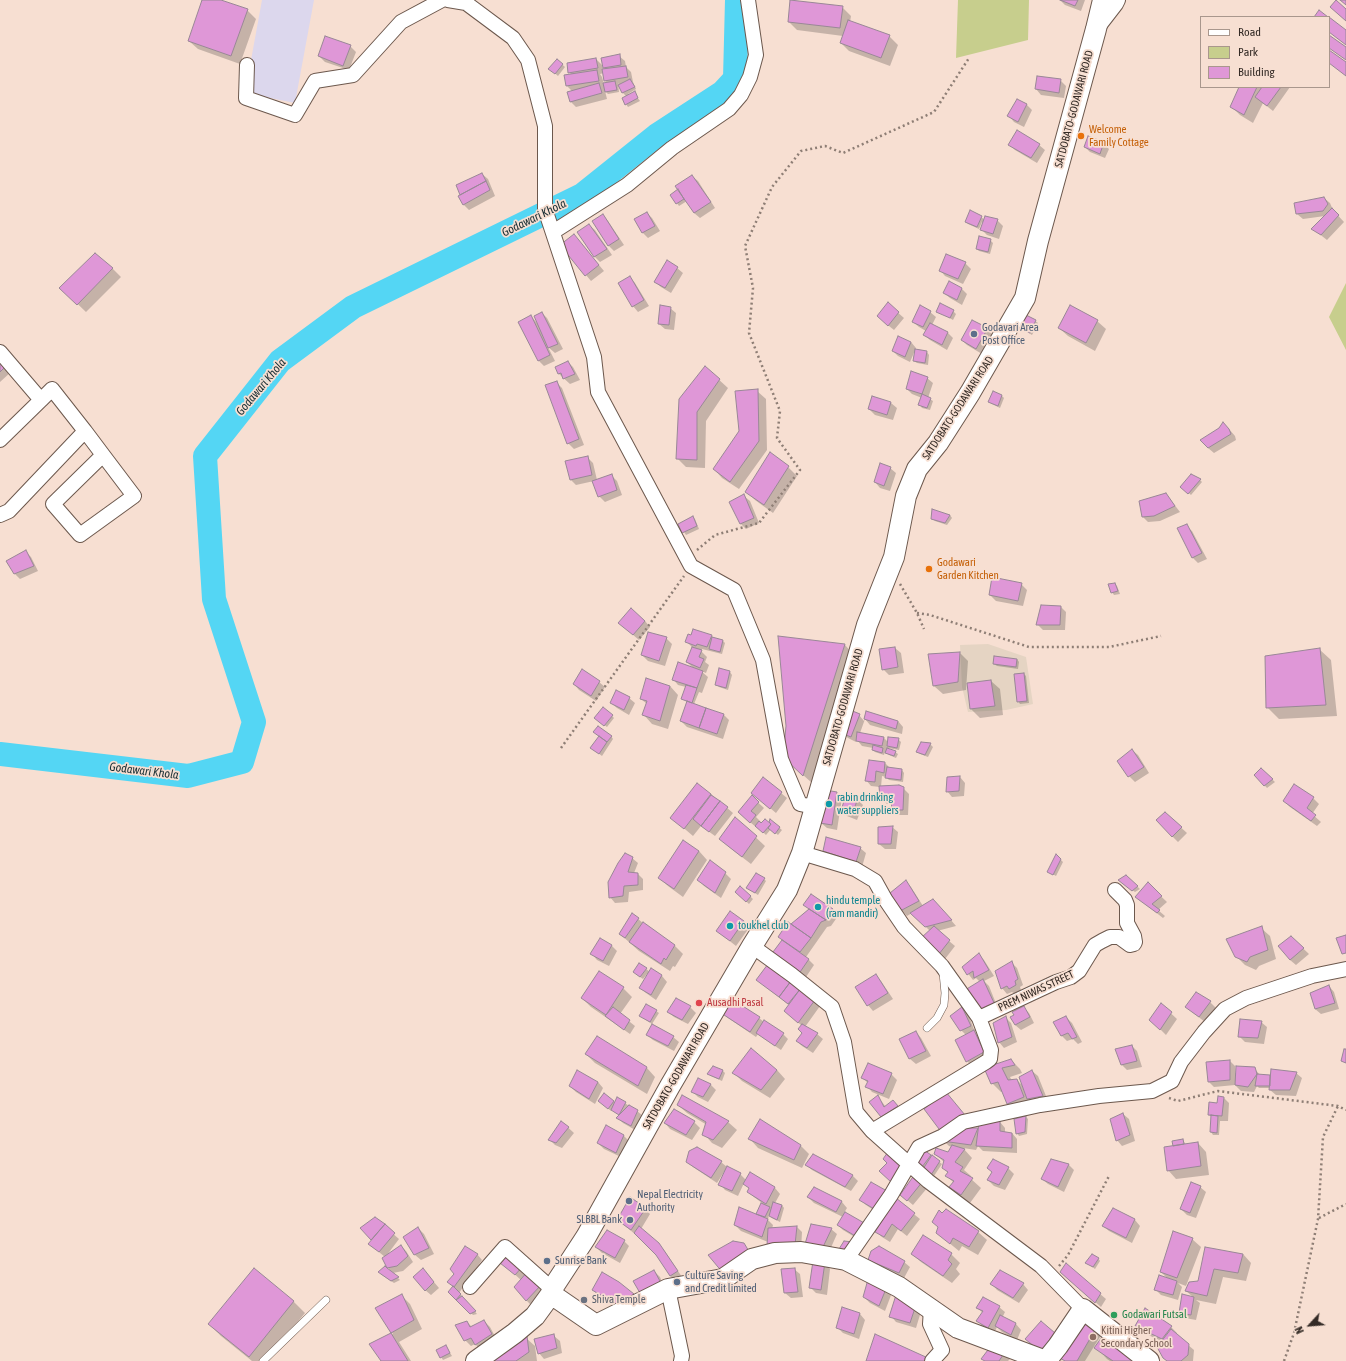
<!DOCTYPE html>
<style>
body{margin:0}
#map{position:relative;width:1346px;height:1361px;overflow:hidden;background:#f7dfd2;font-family:"Asap Condensed",sans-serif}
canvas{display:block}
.legend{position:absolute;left:1200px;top:16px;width:130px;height:72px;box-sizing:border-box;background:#f7dfd2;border:1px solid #a9978d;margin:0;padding:5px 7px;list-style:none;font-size:12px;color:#342b26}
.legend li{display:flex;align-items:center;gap:8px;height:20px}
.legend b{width:20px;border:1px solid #a9978d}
.north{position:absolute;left:1290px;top:1305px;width:40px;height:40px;-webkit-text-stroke:3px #f7dfd2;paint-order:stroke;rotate:244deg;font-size:11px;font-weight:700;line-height:16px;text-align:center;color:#342b26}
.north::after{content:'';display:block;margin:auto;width:14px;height:18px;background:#342b26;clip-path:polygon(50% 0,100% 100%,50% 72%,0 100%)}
</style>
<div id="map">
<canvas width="1346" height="1361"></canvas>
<ul class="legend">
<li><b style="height:5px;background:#fff"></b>Road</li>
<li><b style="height:11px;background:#c7ce8d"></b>Park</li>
<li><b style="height:11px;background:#df97d7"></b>Building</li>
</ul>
<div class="north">N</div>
</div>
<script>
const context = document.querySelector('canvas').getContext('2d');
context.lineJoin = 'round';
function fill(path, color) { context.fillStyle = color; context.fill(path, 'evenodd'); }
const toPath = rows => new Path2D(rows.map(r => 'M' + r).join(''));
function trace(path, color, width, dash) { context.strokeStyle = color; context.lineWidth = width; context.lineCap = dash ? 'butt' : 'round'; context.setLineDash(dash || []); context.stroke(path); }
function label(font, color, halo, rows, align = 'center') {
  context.font = font + ' "Asap Condensed",sans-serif'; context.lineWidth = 3.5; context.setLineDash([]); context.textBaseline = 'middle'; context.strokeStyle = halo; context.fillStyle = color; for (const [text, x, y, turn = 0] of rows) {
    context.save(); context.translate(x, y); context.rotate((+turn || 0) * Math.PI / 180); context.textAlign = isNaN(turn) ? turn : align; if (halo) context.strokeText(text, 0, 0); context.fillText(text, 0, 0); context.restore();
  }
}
const industrial = toPath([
 [262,0,314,0,295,103,245,93]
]);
const education = toPath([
 [988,644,1026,657,1033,704,1006,710,968,712,962,687,960,645],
 [1086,1314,1149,1361,1052,1361]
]);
const green = toPath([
 [958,0,1029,0,1028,40,956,58],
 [1346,283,1346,350,1329,317]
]);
const shadow = toPath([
 [203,0,218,0,247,10,256,19,240,64,198,49,189,41],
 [1060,0,1085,0,1081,11,1065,5],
 [842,7,851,16,850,22,889,36,898,45,890,66,849,51,841,43,843,36,797,30,789,22],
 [350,46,356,52,349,70,325,62,319,56],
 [619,56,625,61,626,67,631,72,633,82,636,89,628,94,629,95,634,93,640,101,628,107,626,104,626,96,623,93,618,83,619,92,608,94,605,91,607,99,576,107,571,102,572,91,567,86,572,75,569,72,596,59,604,67],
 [602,65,604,68,606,70,603,70],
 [604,73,605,81,608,83,604,84,602,77,600,74],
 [557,60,565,67,558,76,550,69],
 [1060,80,1066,86,1064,98,1041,95,1036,89],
 [1240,87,1290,87,1273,111,1263,103,1253,123,1240,115,1231,106],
 [1017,100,1027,105,1032,110,1024,127,1014,122,1009,116],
 [1103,143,1109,149,1105,158,1090,152,1085,147],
 [1010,145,1039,145,1045,150,1037,163,1015,150],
 [482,174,488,179,495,196,469,210,463,204,462,195],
 [692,176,698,181,715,208,700,218,694,213,687,201,679,206,671,195,679,190],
 [1324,198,1330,203,1333,210,1344,222,1327,240,1313,229,1325,216,1303,219,1297,214],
 [647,213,652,218,660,231,648,238,642,232],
 [603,215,608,221,624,245,614,251,609,246,593,221],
 [981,217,985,220,997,220,1003,226,999,239,987,235,982,230,984,223,982,222,979,229,968,224,966,222],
 [589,225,595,230,612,255,600,262,595,257,578,232],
 [574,235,604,271,591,281,586,275],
 [990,240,993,243,990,254,979,251,977,249],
 [965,263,971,269,963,284,945,276,940,270],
 [112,268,121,277,86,312,61,288],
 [677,268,683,273,671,293,661,287,655,282],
 [630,277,635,283,649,306,638,312,633,306],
 [962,289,967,294,962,305,950,298,944,293],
 [888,304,904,318,894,330,884,322],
 [670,308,676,313,674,330,665,329,659,324],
 [937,311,953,311,956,314,953,320],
 [930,312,936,317,932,325,948,333,953,338,947,350,930,340,924,335,926,331,919,327,913,322],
 [542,313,547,318,563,349,555,353,548,347,555,361,544,366,539,361,531,316,537,323],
 [973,321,987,329,993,335,982,354,967,345,962,340],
 [1035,321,1038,323,1032,335,1021,328],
 [1097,321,1106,329,1095,351,1068,336,1059,328],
 [911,342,916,348,910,362,898,356,893,351],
 [927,352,929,355,928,365,917,363,914,361],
 [0,359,11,372,0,382],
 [568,362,573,367,580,380,570,384,559,374],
 [705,367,728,388,706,421,705,468,686,467,677,458],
 [927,378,933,383,928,398,933,401,930,410,922,408,920,405,922,398,912,394,907,389],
 [556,382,562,388,584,445,574,449,568,443],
 [757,391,766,399,767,450,739,489,722,478,714,469,740,431],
 [993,392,1002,396,1004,398,1000,408,992,404,989,402],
 [873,398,891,403,897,408,893,420,875,415,869,409],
 [1229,429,1235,436,1236,440,1214,453,1208,448],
 [587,457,593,463,597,480,611,475,617,481,622,495,605,502,599,496,594,481,576,485,571,480],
 [788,467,797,476,773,513,755,500,747,492],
 [890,468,896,473,890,491,880,488,875,482],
 [1200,480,1202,482,1191,495,1182,487],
 [1166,494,1180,512,1160,521,1148,522,1143,517],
 [744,496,750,501,759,523,746,529,741,524],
 [933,510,950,515,952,518,947,525,935,521,932,518],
 [693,517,695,519,699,529,686,535,679,524],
 [1186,526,1192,531,1207,559,1198,563,1193,558,1179,529],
 [26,552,31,557,38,571,20,579,15,574,7,562],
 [1021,584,1027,590,1023,606,996,601,990,595],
 [1115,584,1117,586,1120,594,1114,595,1112,592],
 [1061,607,1066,612,1065,630,1043,630,1037,624],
 [645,621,650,627,639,640,625,628],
 [711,636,714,639,723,641,725,643,722,654,702,649,701,651,707,657,705,662,709,665,706,673,701,671,708,677,702,693,699,692,694,704,724,715,729,720,723,739,687,727,681,721,688,702,682,699,686,687,678,685,673,679,694,669,687,662,693,648,687,642],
 [779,637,845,645,853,654,812,783,793,766,787,726],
 [666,638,672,644,665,666,648,661,642,655],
 [895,648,901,653,904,673,889,675,883,669],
 [1319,649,1331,660,1337,716,1279,719,1267,707],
 [960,653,968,661,966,690,943,694,934,686],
 [1017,659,1019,662,1018,669,997,666,994,664],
 [730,672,732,675,728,690,719,687,716,684],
 [1024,674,1026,676,1029,703,1020,704,1018,701],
 [991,681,1000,689,1003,715,980,718,971,709,968,684],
 [599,682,605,687,596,701,579,690,574,684],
 [670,686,678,695,668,729,652,724,644,715,647,704,641,699],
 [629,698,635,703,629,715,617,708,611,703],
 [867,712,898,721,903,727,902,734,870,725,865,719,860,733,884,738,888,742,898,739,901,742,899,750,888,748,888,749,895,752,898,754,896,758,889,755,885,752,884,755,875,752,873,750,873,748,862,746,857,740,856,742,848,738,842,733,859,715,864,721],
 [612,716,614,718,607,727,598,720],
 [611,736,613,739,602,756,594,750],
 [930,744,933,747,928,757,920,754,917,752],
 [1132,750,1138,755,1149,773,1135,782,1129,776,1118,761],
 [870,761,885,763,890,768,902,770,904,773,903,782,889,780,886,777,882,776,881,787,903,788,909,794,908,815,899,815,893,810,892,804,887,804,881,798,880,787,871,786,866,780],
 [1261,769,1275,782,1267,788,1255,775],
 [960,777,965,783,964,796,952,797,947,791],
 [781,793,787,798,776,813,758,798],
 [836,793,842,798,837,830,827,828,821,823],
 [711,794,733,813,715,836,701,826,693,836,672,818],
 [752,797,764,808,756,817,761,822,760,823,769,823,771,821,782,830,778,835,771,829,766,835,757,826,756,827,745,818],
 [1313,798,1319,804,1312,814,1321,822,1317,826,1290,807,1284,801],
 [857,799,863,805,857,820,847,816,842,811],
 [1165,813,1187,833,1178,842,1172,836],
 [735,818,765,846,751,864,729,847,720,839],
 [892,827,898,832,896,849,885,849,879,844],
 [683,841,699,851,707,860,683,897,668,886,659,878],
 [860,848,866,853,862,867,830,856,824,850],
 [1056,855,1063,862,1056,876,1049,872],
 [632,858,638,863,634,873,638,874,643,879,643,890,629,892,628,902,615,903,610,897],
 [725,873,731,879,721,898,704,886,699,880],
 [1126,876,1140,889,1135,892,1122,882],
 [764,879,766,881,758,895,750,890],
 [906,882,911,887,923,906,939,906,956,926,937,931,955,946,945,959,923,938,930,931,912,913,907,916,901,910,891,893],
 [1148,884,1167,902,1158,910,1165,916,1163,918,1136,897],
 [740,887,753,899,749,904,736,892],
 [811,895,833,910,838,916,831,926,827,927,806,957,814,965,804,980,772,956,783,940,791,925,809,909,805,905],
 [730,912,749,928,736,946,717,931],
 [632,914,643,923,675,946,683,954,675,967,673,966,670,971,639,951,620,934],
 [1261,928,1270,936,1276,959,1259,966,1256,970,1245,965,1236,956],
 [1291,937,1309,954,1296,965,1290,960],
 [600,939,612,946,617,951,609,966,597,960,592,954],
 [979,955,984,960,994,976,984,981,989,986,999,1011,986,1016,980,982,976,978,973,980,963,967],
 [1012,963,1017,968,1023,985,1020,987,1021,990,1015,994,1012,992,1007,994,1002,988],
 [640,964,650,972,651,969,662,976,667,982,656,1000,646,993,640,988,648,975,647,974,643,979,637,975],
 [768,965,820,1006,805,1027,817,1034,823,1039,813,1053,802,1046,797,1041,804,1033,802,1026,785,1011,789,1005,763,985],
 [876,976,881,981,893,999,873,1011,868,1005],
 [1329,986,1334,992,1339,1009,1321,1014,1315,1009],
 [623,988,632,997,620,1014,635,1026,630,1034,591,1007,582,998],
 [1197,993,1210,1002,1216,1008,1205,1022,1192,1012],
 [647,1005,659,1013,652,1024,643,1018],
 [1162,1005,1177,1019,1166,1035,1151,1020],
 [690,1007,696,1013,688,1024,674,1017,668,1012],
 [1023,1007,1029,1013,1034,1023,1021,1030,1015,1025,1015,1016],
 [962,1008,968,1014,975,1032,979,1037,989,1057,972,1066,967,1061,966,1035,961,1030],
 [722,1013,759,1018,764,1022,783,1034,788,1039,781,1050,763,1038,758,1034,756,1037,728,1018],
 [1005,1017,1011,1023,1017,1042,1004,1048,999,1042],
 [1066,1017,1072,1023,1082,1042,1078,1044,1073,1039,1067,1041,1061,1035],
 [1261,1022,1267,1027,1264,1044,1245,1042,1239,1036],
 [916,1032,921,1038,931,1056,916,1064,910,1059,900,1040],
 [647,1035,673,1037,679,1042,674,1051,653,1040],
 [598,1038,647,1068,655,1077,647,1094,595,1063,586,1054],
 [1132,1046,1137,1051,1142,1067,1127,1070,1122,1065],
 [751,1050,777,1070,785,1079,770,1098,742,1081,733,1072],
 [1011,1060,1020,1069,1022,1073,1010,1077,1012,1081,1017,1080,1023,1086,1032,1071,1038,1076,1048,1101,1016,1112,1008,1103,1003,1092,1001,1092,992,1083,985,1069],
 [1230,1061,1235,1066,1235,1073,1254,1068,1260,1075,1270,1076,1271,1077,1296,1073,1302,1078,1296,1096,1276,1095,1270,1090,1270,1088,1259,1088,1257,1086,1254,1092,1241,1091,1235,1085,1214,1087,1209,1082],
 [713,1067,723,1071,725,1073,722,1081,711,1076,709,1074],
 [891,1074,897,1080,889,1099,872,1092,867,1086,868,1083,862,1078],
 [698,1079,711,1085,716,1090,708,1102,698,1097,693,1092],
 [598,1082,603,1088,595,1104,576,1092,570,1086],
 [604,1094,615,1103,618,1099,625,1103,629,1106,637,1111,643,1116,637,1131,623,1123,618,1118,620,1115,612,1110,611,1111,601,1103],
 [683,1096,728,1122,737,1130,722,1148,712,1143,704,1134,707,1125,687,1113,678,1105],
 [878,1097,886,1107,893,1101,899,1107,887,1122,882,1116],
 [1224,1098,1229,1103,1228,1121,1220,1121,1219,1135,1213,1135,1211,1132,1212,1117,1209,1115],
 [674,1110,694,1122,700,1128,692,1140,670,1129,665,1123],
 [1123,1114,1129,1119,1135,1141,1122,1146,1117,1140],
 [1026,1117,1028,1119,1027,1134,1019,1136,1017,1133],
 [760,1120,801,1146,809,1154,802,1168,758,1148,750,1139],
 [562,1122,574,1133,562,1148,555,1145,550,1140],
 [1000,1122,1005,1128,1005,1133,1012,1133,1017,1139,1017,1153,983,1151,978,1146,976,1150,963,1148,972,1158,964,1170,971,1176,970,1178,981,1188,970,1203,959,1196,950,1187,954,1183,947,1176,948,1173,943,1167,944,1162,935,1154,948,1153,952,1147,949,1146,944,1141,967,1129,978,1129,979,1130],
 [624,1136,629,1141,621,1157,604,1149,598,1143],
 [1183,1140,1186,1145,1198,1143,1206,1152,1209,1175,1176,1179,1168,1170,1174,1147],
 [930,1155,942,1164,934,1176,920,1165],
 [687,1162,721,1162,727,1167,740,1174,746,1180,750,1173,775,1188,780,1194,775,1203,782,1205,784,1208,780,1222,772,1218,769,1215,768,1220,773,1225,772,1229,797,1227,802,1232,801,1251,768,1242,741,1231,735,1225,761,1217,758,1213,762,1203,754,1197,748,1192,750,1189,744,1183,738,1196,725,1190,720,1184,725,1172,724,1172,717,1183,693,1167],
 [1068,1164,1074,1170,1064,1192,1048,1184,1042,1179],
 [806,1165,852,1175,858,1181,851,1191,812,1170],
 [1008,1168,1014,1174,1005,1190,994,1186,988,1180,993,1173],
 [916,1176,928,1187,913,1205,907,1200],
 [871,1183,881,1215,866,1205,861,1200],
 [1200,1187,1206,1192,1196,1218,1187,1215,1181,1209],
 [814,1188,842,1202,847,1208,844,1213,866,1225,863,1242,843,1230,838,1225,843,1217,814,1203,808,1197],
 [896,1200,920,1219,907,1236,898,1229,890,1242,882,1237,876,1232],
 [645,1209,650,1214,641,1229,664,1250,682,1277,676,1281,670,1276,657,1255,636,1235,618,1220],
 [1113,1209,1135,1220,1140,1226,1132,1243,1109,1231,1103,1226],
 [375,1218,399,1239,387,1255,401,1246,406,1251,413,1262,403,1271,393,1273,400,1280,394,1283,382,1275,390,1271,384,1258,385,1257,369,1244,373,1240,362,1229],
 [418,1228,424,1234,434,1254,421,1260,415,1255,404,1237],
 [831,1229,837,1234,829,1252,812,1249],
 [978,1232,987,1240,978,1255,962,1246,959,1251,937,1233],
 [1192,1239,1201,1247,1186,1286,1178,1283,1182,1287,1178,1300,1161,1295,1155,1289,1168,1279,1161,1272],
 [624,1241,629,1246,620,1263,602,1253,596,1247],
 [1206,1248,1243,1254,1251,1263,1246,1281,1223,1277,1216,1304,1196,1300,1200,1303,1196,1320,1185,1318,1180,1313,1193,1297,1186,1291,1199,1282],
 [477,1254,482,1260,459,1293,477,1314,473,1315,450,1292],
 [912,1254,951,1254,960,1263,956,1269,960,1274,952,1283,921,1262],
 [508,1256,547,1290,532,1306,526,1300,521,1280,502,1263],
 [1098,1258,1100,1261,1095,1269,1087,1263],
 [869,1260,904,1262,910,1267,904,1278,875,1265],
 [825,1263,830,1269,827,1295,816,1293,810,1287],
 [1066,1265,1106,1299,1101,1307,1061,1272],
 [794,1269,800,1274,803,1297,791,1298,785,1293],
 [654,1271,660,1277,665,1289,646,1298],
 [428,1275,439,1288,431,1295,425,1290],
 [870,1277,893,1290,885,1311,870,1303,864,1297],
 [992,1284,1023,1284,1028,1290,1019,1303,997,1290],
 [593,1290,633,1295,639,1301,631,1313,599,1296],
 [401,1295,410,1304,422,1329,399,1342,411,1361,382,1361,370,1344,393,1334,377,1309],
 [293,1301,305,1313,266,1361,252,1361,221,1336,209,1324],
 [916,1303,922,1308,916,1328,896,1322,891,1316],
 [999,1307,1005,1312,1002,1318,1016,1324,1021,1330,1017,1340,1002,1332,997,1327,994,1333,983,1327,978,1321,983,1313,977,1308],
 [843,1309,860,1314,865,1320,859,1339,843,1333,837,1327],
 [1145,1309,1171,1327,1177,1333,1175,1334,1194,1350,1193,1361,1168,1361,1163,1342,1142,1332,1137,1326],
 [1086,1319,1103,1332,1085,1361,1065,1361,1062,1358],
 [484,1321,490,1327,497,1340,481,1350,475,1344,471,1346,465,1340,467,1322,472,1327],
 [1054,1334,1046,1356,1026,1339],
 [554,1336,560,1341,562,1353,544,1359,539,1353],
 [526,1338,535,1346,537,1361,485,1361],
 [1102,1338,1133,1361,1110,1361,1107,1359,1096,1347],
 [446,1346,452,1356,443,1360,437,1350],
 [1004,1353,1010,1359,1008,1361,985,1361]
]);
const river = toPath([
 [0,754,188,776,242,762,254,722,214,599,205,456,280,361,353,307,582,195,657,135,723,92,735,79,737,0]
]);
const building = toPath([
 [202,0,221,0,248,9,231,56,188,41,202,0],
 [790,0,843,6,840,28,788,22,790,0],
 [1060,0,1078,0,1075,6,1060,0],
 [1336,0,1346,9,1346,21,1330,7,1336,0],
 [1340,0,1346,0,1346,5,1340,0],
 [1319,10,1328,17,1314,17,1319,10],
 [1329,17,1346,30,1346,45,1329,32,1329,17],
 [848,20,890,35,881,58,840,43,848,20],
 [1329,35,1346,47,1346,60,1329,48,1329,35],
 [325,36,351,45,343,66,318,56,325,36],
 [1329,50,1346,62,1346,76,1329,63,1329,50],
 [620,54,621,65,603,68,601,58,620,54],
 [596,58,598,68,568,73,567,63,596,58],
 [557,59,563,64,555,74,548,69,557,59],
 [626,66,628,77,604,81,602,69,626,66],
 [597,70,599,81,566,86,564,75,597,70],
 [1037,76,1061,79,1059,93,1035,89,1037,76],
 [630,79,635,87,622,93,618,85,630,79],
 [615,81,617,90,605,92,603,83,615,81],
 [599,83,602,93,570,102,567,92,599,83],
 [1239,87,1257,87,1244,115,1230,107,1239,87],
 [1262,87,1281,87,1267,106,1255,97,1262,87],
 [635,91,638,98,625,105,622,98,635,91],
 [1017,99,1027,104,1018,122,1007,116,1017,99],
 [1017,130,1040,144,1031,158,1008,145,1017,130],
 [1088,136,1104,142,1100,154,1084,147,1088,136],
 [482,173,486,181,460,195,456,185,482,173],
 [692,175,711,202,694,213,675,186,692,175],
 [486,181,490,190,463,205,458,196,486,181],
 [678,189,684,199,676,204,670,195,678,189],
 [1324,197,1328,204,1323,211,1296,214,1294,203,1324,197],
 [1332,208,1339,215,1321,235,1311,229,1332,208],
 [970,210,982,216,977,227,965,222,970,210],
 [647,212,655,226,642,233,634,219,647,212],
 [603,214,619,239,608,246,592,221,603,214],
 [985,216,998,219,993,234,980,230,985,216],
 [589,224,607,249,594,257,577,232,589,224],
 [574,234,599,265,585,276,560,245,574,234],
 [979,236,991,239,988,252,976,249,979,236],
 [95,253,113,268,77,305,59,288,95,253],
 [946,254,966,262,958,279,939,271,946,254],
 [667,260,678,267,665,288,654,282,667,260],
 [630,276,644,300,632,307,618,283,630,276],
 [949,281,962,288,957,300,943,293,949,281],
 [888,302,899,312,888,326,877,316,888,302],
 [940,303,954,310,950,318,936,312,940,303],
 [660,305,671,307,669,325,658,324,660,305],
 [920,305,931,311,923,327,912,322,920,305],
 [1070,305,1098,320,1086,343,1058,328,1070,305],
 [542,312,558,344,548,348,534,316,542,312],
 [531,315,550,355,538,361,518,322,531,315],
 [1026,315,1036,320,1030,333,1020,328,1026,315],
 [972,320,988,328,976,349,961,340,972,320],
 [930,323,948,332,942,345,923,335,930,323],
 [898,336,911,342,905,357,892,351,898,336],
 [915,349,927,351,925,363,913,361,915,349],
 [0,359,6,366,0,372,0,359],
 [568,361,575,374,563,379,561,373,558,374,555,367,568,361],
 [705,366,720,379,697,412,697,460,676,459,679,399,705,366],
 [911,371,928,377,922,394,906,389,911,371],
 [557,381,579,439,567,444,545,385,557,381],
 [758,389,759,441,730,482,713,469,739,431,735,391,758,389],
 [993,391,1002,395,998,406,988,402,993,391],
 [922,394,931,398,927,408,918,405,922,394],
 [872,396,891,402,887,415,868,409,872,396],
 [1223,422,1229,429,1231,434,1208,448,1200,440,1219,428,1223,422],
 [770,452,789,466,764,505,745,492,770,452],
 [588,456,592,475,570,480,565,461,588,456],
 [880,463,891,467,884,486,874,482,880,463],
 [612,474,617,490,598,497,592,481,612,474],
 [1191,474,1201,479,1188,494,1180,487,1191,474],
 [1166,493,1175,506,1154,516,1142,517,1139,501,1166,493],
 [744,494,754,518,740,524,729,502,744,494],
 [932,509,950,515,945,523,931,519,932,509],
 [693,516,697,526,682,533,678,524,693,516],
 [1187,524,1202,553,1192,558,1177,528,1187,524],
 [26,550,34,566,14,574,6,561,26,550],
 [992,577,1022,583,1018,601,989,595,992,577],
 [1115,583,1118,591,1111,593,1108,584,1115,583],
 [1041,605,1061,606,1060,625,1036,625,1041,605],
 [631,608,645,621,633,635,618,623,631,608],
 [693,629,712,635,707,647,697,644,696,646,685,642,688,634,691,635,693,629],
 [648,632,667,637,659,661,641,655,648,632],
 [778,636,845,644,803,776,783,757,786,726,778,636],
 [712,637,723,640,720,652,709,649,712,637],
 [692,647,702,650,699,657,704,659,700,668,686,662,692,647],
 [895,647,898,667,882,670,879,649,895,647],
 [1320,648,1326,705,1266,708,1265,656,1320,648],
 [960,652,958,682,933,686,928,654,960,652],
 [994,656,1017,659,1016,667,993,664,994,656],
 [678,662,703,671,697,688,672,680,678,662],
 [719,668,730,671,726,688,715,685,719,668],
 [582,669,600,681,591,696,573,684,582,669],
 [1024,673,1027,701,1017,702,1014,674,1024,673],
 [646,678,670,686,660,721,642,715,647,701,640,699,646,678],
 [991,680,995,706,970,709,967,683,991,680],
 [686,685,697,688,692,703,681,699,686,685],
 [616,690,630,697,624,710,610,703,616,690],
 [687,701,706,708,699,728,680,721,687,701],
 [603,707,613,715,604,726,594,718,603,707],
 [706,708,724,714,717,734,699,728,706,708],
 [850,710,860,714,851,737,841,733,850,710],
 [866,711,898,721,896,729,864,719,866,711],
 [598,726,612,736,607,742,593,732,598,726],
 [857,732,884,737,882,746,856,741,857,732],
 [599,736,607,742,599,754,590,748,599,736],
 [888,737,899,738,897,748,887,746,888,737],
 [921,742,931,743,925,755,916,752,921,742],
 [873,745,883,748,882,753,872,750,873,745],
 [887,748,896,751,894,756,885,753,887,748],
 [1132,749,1144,767,1128,777,1117,761,1132,749],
 [869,760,885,762,884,773,876,771,875,782,865,781,869,760],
 [887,767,902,769,901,780,885,778,887,767],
 [1261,768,1273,779,1264,786,1254,775,1261,768],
 [960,776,959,791,946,792,947,777,960,776],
 [763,777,782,792,770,809,751,793,763,777],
 [697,783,711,794,684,829,670,818,697,783],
 [1294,784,1314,797,1307,808,1316,815,1311,821,1283,801,1294,784],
 [899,785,904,787,903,810,892,810,891,799,880,799,879,786,899,785],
 [825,790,837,792,832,825,820,823,825,790],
 [846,794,858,798,852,815,841,811,846,794],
 [711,795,720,801,701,826,693,819,711,795],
 [752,795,759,802,751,811,756,815,750,823,738,812,752,795],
 [720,801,728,807,709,832,701,826,720,801],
 [1165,812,1182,827,1172,837,1156,820,1165,812],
 [735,817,757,836,742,857,719,839,735,817],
 [765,819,771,824,763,833,755,826,759,821,761,823,765,819],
 [770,819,780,827,775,834,768,828,771,824,769,822,770,819],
 [893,826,891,844,878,844,878,827,893,826],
 [826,837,861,847,856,862,823,851,826,837],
 [683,840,699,851,674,889,658,878,683,840],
 [625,853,633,857,628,872,638,873,638,885,624,886,623,896,609,898,608,882,618,863,625,853],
 [1056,854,1061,859,1053,875,1047,872,1056,854],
 [710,860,726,872,715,893,697,880,710,860],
 [756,873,765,878,755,893,746,888,756,873],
 [1126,875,1138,886,1132,891,1118,880,1126,875],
 [906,880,919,901,900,911,890,893,906,880],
 [1148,882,1162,896,1152,904,1160,910,1157,913,1135,897,1148,882],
 [740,886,751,896,746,902,735,892,740,886],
 [811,894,833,909,826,920,803,905,811,894],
 [933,899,952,920,925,927,910,913,933,899],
 [809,909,826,920,821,922,811,938,791,924,809,909],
 [730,911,744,921,730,941,716,931,730,911],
 [632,913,639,918,625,938,619,934,632,913],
 [643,922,675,945,666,960,664,958,661,964,629,942,643,922],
 [788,922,811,938,800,952,778,937,788,922],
 [934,926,950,940,939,954,921,938,934,926],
 [1262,926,1268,950,1250,957,1247,962,1235,957,1226,939,1262,926],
 [1346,935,1346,953,1342,954,1336,938,1346,935],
 [1291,936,1304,948,1290,960,1278,946,1291,936],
 [600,938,612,945,603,961,590,954,600,938],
 [782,940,809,959,798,975,770,956,782,940],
 [979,953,989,970,974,978,973,971,967,975,962,967,979,953],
 [1012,961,1018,979,1015,981,1016,985,1009,989,1007,986,1001,989,995,971,1012,961],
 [639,963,647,968,640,977,633,972,639,963],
 [768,964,791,981,779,997,756,980,768,964],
 [651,968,662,975,651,995,639,988,651,968],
 [599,971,624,987,606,1015,581,998,599,971],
 [876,974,888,993,867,1006,855,987,876,974],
 [983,979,995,1005,980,1011,965,990,983,979],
 [791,981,801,988,788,1004,779,997,791,981],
 [1329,985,1335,1003,1315,1009,1310,993,1329,985],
 [801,988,815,1000,798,1023,784,1011,801,988],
 [1196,992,1211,1001,1199,1017,1185,1007,1196,992],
 [676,998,691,1006,682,1020,667,1012,676,998],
 [730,998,760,1017,750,1032,721,1013,730,998],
 [1161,1003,1172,1012,1160,1030,1149,1020,1161,1003],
 [646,1004,657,1010,650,1022,639,1016,646,1004],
 [1024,1006,1030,1017,1015,1025,1010,1017,1014,1015,1012,1012,1024,1006],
 [613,1007,630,1020,624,1030,605,1016,613,1007],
 [962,1007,971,1026,960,1031,950,1016,962,1007],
 [1006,1016,1012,1037,998,1043,993,1023,1006,1016],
 [1066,1016,1077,1037,1072,1039,1068,1033,1061,1036,1053,1022,1066,1016],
 [1240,1019,1262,1021,1258,1038,1238,1037,1240,1019],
 [764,1020,784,1033,775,1046,756,1033,764,1020],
 [652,1024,674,1036,668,1046,646,1035,652,1024],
 [802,1024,818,1033,807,1048,796,1041,802,1033,798,1029,802,1024],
 [974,1030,984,1052,966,1062,955,1040,974,1030],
 [916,1031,926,1051,909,1059,899,1039,916,1031],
 [597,1036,647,1067,638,1086,585,1054,597,1036],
 [1132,1045,1137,1061,1121,1065,1115,1049,1132,1045],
 [751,1048,777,1070,761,1090,732,1073,751,1048],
 [1344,1049,1346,1049,1346,1063,1341,1061,1344,1049],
 [1011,1059,1015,1065,1002,1068,1008,1080,1017,1079,1024,1097,1007,1104,998,1082,991,1084,984,1068,1011,1059],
 [1230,1060,1230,1080,1208,1082,1206,1062,1230,1060],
 [868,1063,892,1073,883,1094,865,1087,868,1081,861,1078,868,1063],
 [713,1066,723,1070,719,1079,707,1074,713,1066],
 [1236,1066,1255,1067,1257,1074,1248,1087,1235,1085,1236,1066],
 [1271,1069,1297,1072,1290,1090,1269,1090,1271,1069],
 [577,1070,598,1082,589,1099,569,1086,577,1070],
 [1032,1070,1043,1096,1027,1099,1019,1077,1032,1070],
 [1257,1074,1270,1075,1270,1086,1255,1086,1257,1074],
 [698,1078,711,1084,703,1097,691,1092,698,1078],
 [946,1092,965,1115,942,1133,924,1109,946,1092],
 [604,1093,614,1101,608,1109,598,1101,604,1093],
 [682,1095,729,1121,713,1140,702,1135,706,1122,677,1105,682,1095],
 [878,1095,884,1107,893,1100,898,1106,881,1117,869,1102,878,1095],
 [1218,1096,1224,1097,1222,1116,1208,1115,1209,1102,1217,1103,1218,1096],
 [617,1097,626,1102,619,1115,611,1110,617,1097],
 [629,1105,638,1110,631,1126,616,1118,629,1105],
 [674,1109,695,1121,686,1135,664,1123,674,1109],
 [1123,1113,1130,1135,1116,1141,1110,1119,1123,1113],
 [1211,1115,1218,1116,1217,1133,1210,1132,1211,1115],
 [1026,1116,1025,1132,1016,1134,1014,1119,1026,1116],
 [760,1119,801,1145,794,1160,748,1139,760,1119],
 [561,1121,569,1127,556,1143,548,1140,561,1121],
 [1000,1121,1000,1131,1012,1133,1012,1148,976,1146,979,1123,1000,1121],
 [606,1125,624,1135,616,1153,597,1143,606,1125],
 [962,1128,978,1128,971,1145,942,1141,962,1128],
 [1183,1139,1184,1144,1173,1146,1172,1141,1183,1139],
 [1198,1142,1201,1166,1167,1171,1164,1147,1198,1142],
 [952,1145,965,1149,955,1162,963,1167,960,1171,973,1178,961,1195,949,1187,954,1181,945,1176,948,1172,942,1168,944,1160,934,1154,936,1148,948,1152,952,1145],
 [697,1147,722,1161,711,1178,686,1162,689,1151,697,1147],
 [890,1149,906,1164,891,1182,879,1171,887,1163,883,1159,890,1149],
 [924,1150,931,1155,922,1167,916,1163,924,1150],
 [813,1154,853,1175,845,1187,805,1165,813,1154],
 [932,1155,940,1161,931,1175,923,1169,932,1155],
 [993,1159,1009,1167,999,1185,987,1180,992,1172,987,1168,993,1159],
 [1051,1159,1069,1164,1058,1187,1041,1179,1051,1159],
 [727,1166,741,1173,732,1191,718,1185,727,1166],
 [750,1172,775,1187,766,1204,747,1192,749,1188,743,1184,750,1172],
 [915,1174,923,1181,907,1201,900,1195,915,1174],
 [871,1182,887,1191,876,1210,859,1200,871,1182],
 [1191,1182,1201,1186,1190,1213,1180,1209,1191,1182],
 [814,1187,842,1201,836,1212,807,1197,814,1187],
 [630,1197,646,1208,631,1230,617,1220,630,1197],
 [896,1198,915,1213,901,1231,892,1224,884,1237,875,1232,896,1198],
 [773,1202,782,1205,777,1220,769,1216,773,1202],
 [761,1203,770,1207,765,1217,756,1214,761,1203],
 [739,1207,768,1219,762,1237,734,1225,739,1207],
 [1113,1208,1135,1219,1126,1238,1102,1226,1113,1208],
 [946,1209,979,1231,969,1247,953,1238,950,1244,936,1233,938,1227,932,1222,939,1210,942,1213,946,1209],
 [845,1212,866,1224,857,1237,837,1225,845,1212],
 [375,1217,385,1224,371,1240,360,1228,375,1217],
 [385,1224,395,1233,379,1252,368,1244,385,1224],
 [811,1224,832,1228,823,1247,805,1244,811,1224],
 [639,1226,659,1243,678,1271,670,1276,656,1255,634,1233,639,1226],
 [797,1226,795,1245,767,1246,768,1228,797,1226],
 [418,1227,429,1248,414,1255,403,1237,418,1227],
 [607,1230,625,1240,615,1258,595,1247,607,1230],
 [1173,1231,1193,1238,1177,1278,1160,1272,1173,1231],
 [923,1235,952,1253,948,1260,952,1264,943,1276,911,1254,923,1235],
 [733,1241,744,1243,750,1253,723,1273,708,1255,733,1241],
 [844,1241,853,1242,847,1253,839,1249,844,1241],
 [401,1245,408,1256,397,1266,387,1268,382,1258,401,1245],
 [465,1246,478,1254,454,1287,447,1282,454,1274,450,1269,465,1246],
 [879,1246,905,1261,899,1273,868,1260,871,1251,879,1246],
 [1205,1247,1243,1254,1238,1273,1214,1269,1207,1296,1185,1291,1189,1282,1198,1281,1205,1247],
 [1092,1254,1099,1258,1093,1267,1085,1263,1092,1254],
 [508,1255,522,1267,515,1275,500,1263,508,1255],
 [813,1261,825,1262,821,1290,809,1288,813,1261],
 [1066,1263,1101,1293,1095,1303,1060,1272,1066,1263],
 [385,1266,387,1268,399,1277,391,1281,378,1272,385,1266],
 [254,1268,294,1301,249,1357,208,1324,254,1268],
 [423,1268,434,1282,425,1291,413,1277,423,1268],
 [795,1268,798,1292,784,1293,781,1269,795,1268],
 [654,1270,661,1283,640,1293,633,1281,654,1270],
 [1000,1270,1024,1283,1013,1298,990,1284,1000,1270],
 [528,1271,542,1284,526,1301,514,1287,528,1271],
 [602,1272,619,1282,634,1294,625,1309,592,1290,602,1272],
 [1159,1275,1177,1281,1173,1295,1154,1290,1159,1275],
 [869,1276,888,1284,879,1306,863,1297,869,1276],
 [453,1286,461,1294,456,1300,448,1292,453,1286],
 [402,1294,414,1320,391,1333,375,1308,402,1294],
 [1182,1294,1194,1297,1191,1315,1179,1313,1182,1294],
 [896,1295,917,1302,910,1323,889,1317,896,1295],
 [462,1296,476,1311,470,1314,456,1300,462,1296],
 [983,1297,1000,1306,988,1328,976,1321,983,1311,976,1308,983,1297],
 [842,1307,860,1313,854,1334,836,1328,842,1307],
 [1145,1308,1172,1326,1162,1339,1135,1326,1145,1308],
 [1000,1315,1016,1323,1011,1335,995,1326,1000,1315],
 [1085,1317,1098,1325,1077,1361,1065,1361,1060,1358,1085,1317],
 [484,1320,492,1334,475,1345,471,1338,464,1341,455,1325,467,1321,470,1327,484,1320],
 [1041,1321,1055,1333,1040,1351,1025,1339,1041,1321],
 [1171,1329,1189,1344,1188,1355,1181,1361,1167,1361,1163,1358,1157,1347,1171,1329],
 [391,1333,408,1361,381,1361,369,1344,391,1333],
 [554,1334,557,1348,538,1354,534,1339,554,1334],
 [875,1334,928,1358,927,1361,866,1361,875,1334],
 [527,1336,529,1352,516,1361,482,1361,527,1336],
 [1102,1337,1133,1359,1131,1361,1113,1361,1094,1348,1102,1337],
 [446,1345,450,1353,440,1358,436,1350,446,1345],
 [991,1346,1005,1352,999,1361,985,1361,981,1359,991,1346]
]);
const path = toPath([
 [697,550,715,535,759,523,800,470,777,438,780,411,749,333,753,288,745,246,772,187,801,151,825,146,843,153,934,112,969,58],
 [900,584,917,613,924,629],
 [917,613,930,615,1029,647,1109,647,1161,636],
 [561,748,684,576],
 [1169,1098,1178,1101,1218,1091,1338,1106,1346,1110],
 [1319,1218,1346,1204],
 [1059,1266,1068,1255,1109,1176],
 [1284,1361,1294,1333,1318,1219,1323,1137,1338,1106]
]);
const lane = toPath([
 [927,1028,937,1018,944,1005,945,993,943,973],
 [263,1361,326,1300]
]);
const street = toPath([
 [448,0,466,3,513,38,528,60,545,126,545,209,594,357,598,392,691,566,734,590,763,660,781,759,800,804,814,807],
 [1099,26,1116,4,1118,0],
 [247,65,246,98,295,115,315,81,353,75,401,22,442,0],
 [553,232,627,185,672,148,729,109,741,95,750,77,756,55,748,0],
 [0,352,41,400,0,440],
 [85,431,103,455,134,496,80,535,53,504,103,455],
 [0,515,9,511,85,431,52,389,41,400],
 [802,853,855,869,875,881,885,899,904,927,942,966,979,1018,991,1050,990,1059,986,1062,872,1131],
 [752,946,792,975,832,1007,844,1042,856,1112,872,1131,928,1181,1041,1266,1083,1309],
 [979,1018,1056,982,1071,977,1079,971,1095,945,1102,941,1110,937,1119,937,1130,945,1134,944,1135,942,1134,936,1127,923,1127,905,1125,900,1115,890],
 [846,1260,891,1195,919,1147,943,1136,963,1122,1040,1105,1099,1096,1152,1091,1172,1081,1181,1062,1204,1032,1225,1009,1246,998,1312,976,1346,969],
 [470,1287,505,1247,552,1289],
 [668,1289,682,1356,681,1361],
 [931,1309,930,1324,942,1350,932,1361]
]);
const secondary = toPath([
 [551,1294,596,1325,668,1289,723,1279,752,1259,775,1253,801,1252,846,1260,899,1287,958,1328,1046,1361,1058,1346,1083,1309,1149,1361],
 [476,1361,515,1333,535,1316,551,1294,552,1289,586,1237,670,1086,752,946,787,890,802,853,867,625,894,557,906,496,917,469,938,443,970,393,1025,298,1038,241,1096,29,1103,0]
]);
const markers = [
 [1081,136,4,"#e8710a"],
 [974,334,4,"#5c6f8a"],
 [929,569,4,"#e8710a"],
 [829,804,4,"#0f9aa8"],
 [818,907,4,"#0f9aa8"],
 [730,926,4,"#0f9aa8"],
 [699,1003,4,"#e0444e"],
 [629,1201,4,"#5c6f8a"],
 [630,1220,4,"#5c6f8a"],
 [547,1261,4,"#5c6f8a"],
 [677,1282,4,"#5c6f8a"],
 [584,1300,4,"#6b7280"],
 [1114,1315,4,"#2e9e5b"],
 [1093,1337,4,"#8d6e63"]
];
const streetNames = [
 ["SATDOBATO-GODAWARI ROAD",1074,109,-75],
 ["SATDOBATO-GODAWARI ROAD",958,408,-57],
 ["SATDOBATO-GODAWARI ROAD",843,707,-74],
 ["PREM NIWAS STREET",1036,991,-25],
 ["SATDOBATO-GODAWARI ROAD",676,1076,-60]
];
const foodNames = [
 ["Welcome",1089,130],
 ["Family Cottage",1089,143],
 ["Godawari",937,563],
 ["Garden Kitchen",937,576]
];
const serviceNames = [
 ["Godavari Area",982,328],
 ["Post Office",982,341],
 ["Nepal Electricity",637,1195],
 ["Authority",637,1208],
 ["SLBBL Bank",622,1220,"right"],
 ["Sunrise Bank",555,1261],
 ["Culture Saving",685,1276],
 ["and Credit limited",685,1289]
];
const cultureNames = [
 ["rabin drinking",837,798],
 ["water suppliers",837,811],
 ["hindu temple",826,901],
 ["(ram mandir)",826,914],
 ["toukhel club",738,926]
];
const healthNames = [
 ["Ausadhi Pasal",707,1003]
];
const worshipNames = [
 ["Shiva Temple",592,1300]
];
const leisureNames = [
 ["Godawari Futsal",1122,1315]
];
const educationNames = [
 ["Kitini Higher",1101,1331],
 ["Secondary School",1101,1344]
];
const waterNames = [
 ["Godawari Khola",534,218,-26],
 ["Godawari Khola",261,387,-50],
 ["Godawari Khola",144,771,7]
];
fill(industrial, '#dcd7ed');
fill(education, '#e5d4c3');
fill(green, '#c7ce8d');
fill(shadow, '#0003');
trace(river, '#54d6f4', 24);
fill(building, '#df97d7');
trace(building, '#998796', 1);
trace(lane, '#6c584d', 8);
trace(street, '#6c584d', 16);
trace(secondary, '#6c584d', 22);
trace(path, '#8e7e75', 2.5, [2, 3]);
trace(lane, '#fff', 7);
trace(street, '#fff', 14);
trace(secondary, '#fff', 20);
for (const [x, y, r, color] of markers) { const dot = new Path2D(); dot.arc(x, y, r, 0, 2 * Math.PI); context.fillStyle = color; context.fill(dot); trace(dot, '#f7dfd2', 1.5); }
label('11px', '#342b26', '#f7dfd2', streetNames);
label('11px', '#c56008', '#f7dfd2', foodNames, 'left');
label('11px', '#4e5e75', '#f7dfd2', serviceNames, 'left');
label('11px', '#0d838f', '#f7dfd2', cultureNames, 'left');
label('11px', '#be3a42', '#f7dfd2', healthNames, 'left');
label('11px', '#5b616d', '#f7dfd2', worshipNames, 'left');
label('11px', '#27864d', '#f7dfd2', leisureNames, 'left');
label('11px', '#785e54', '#f7dfd2', educationNames, 'left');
label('italic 12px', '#172d33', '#f7dfd2', waterNames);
</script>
